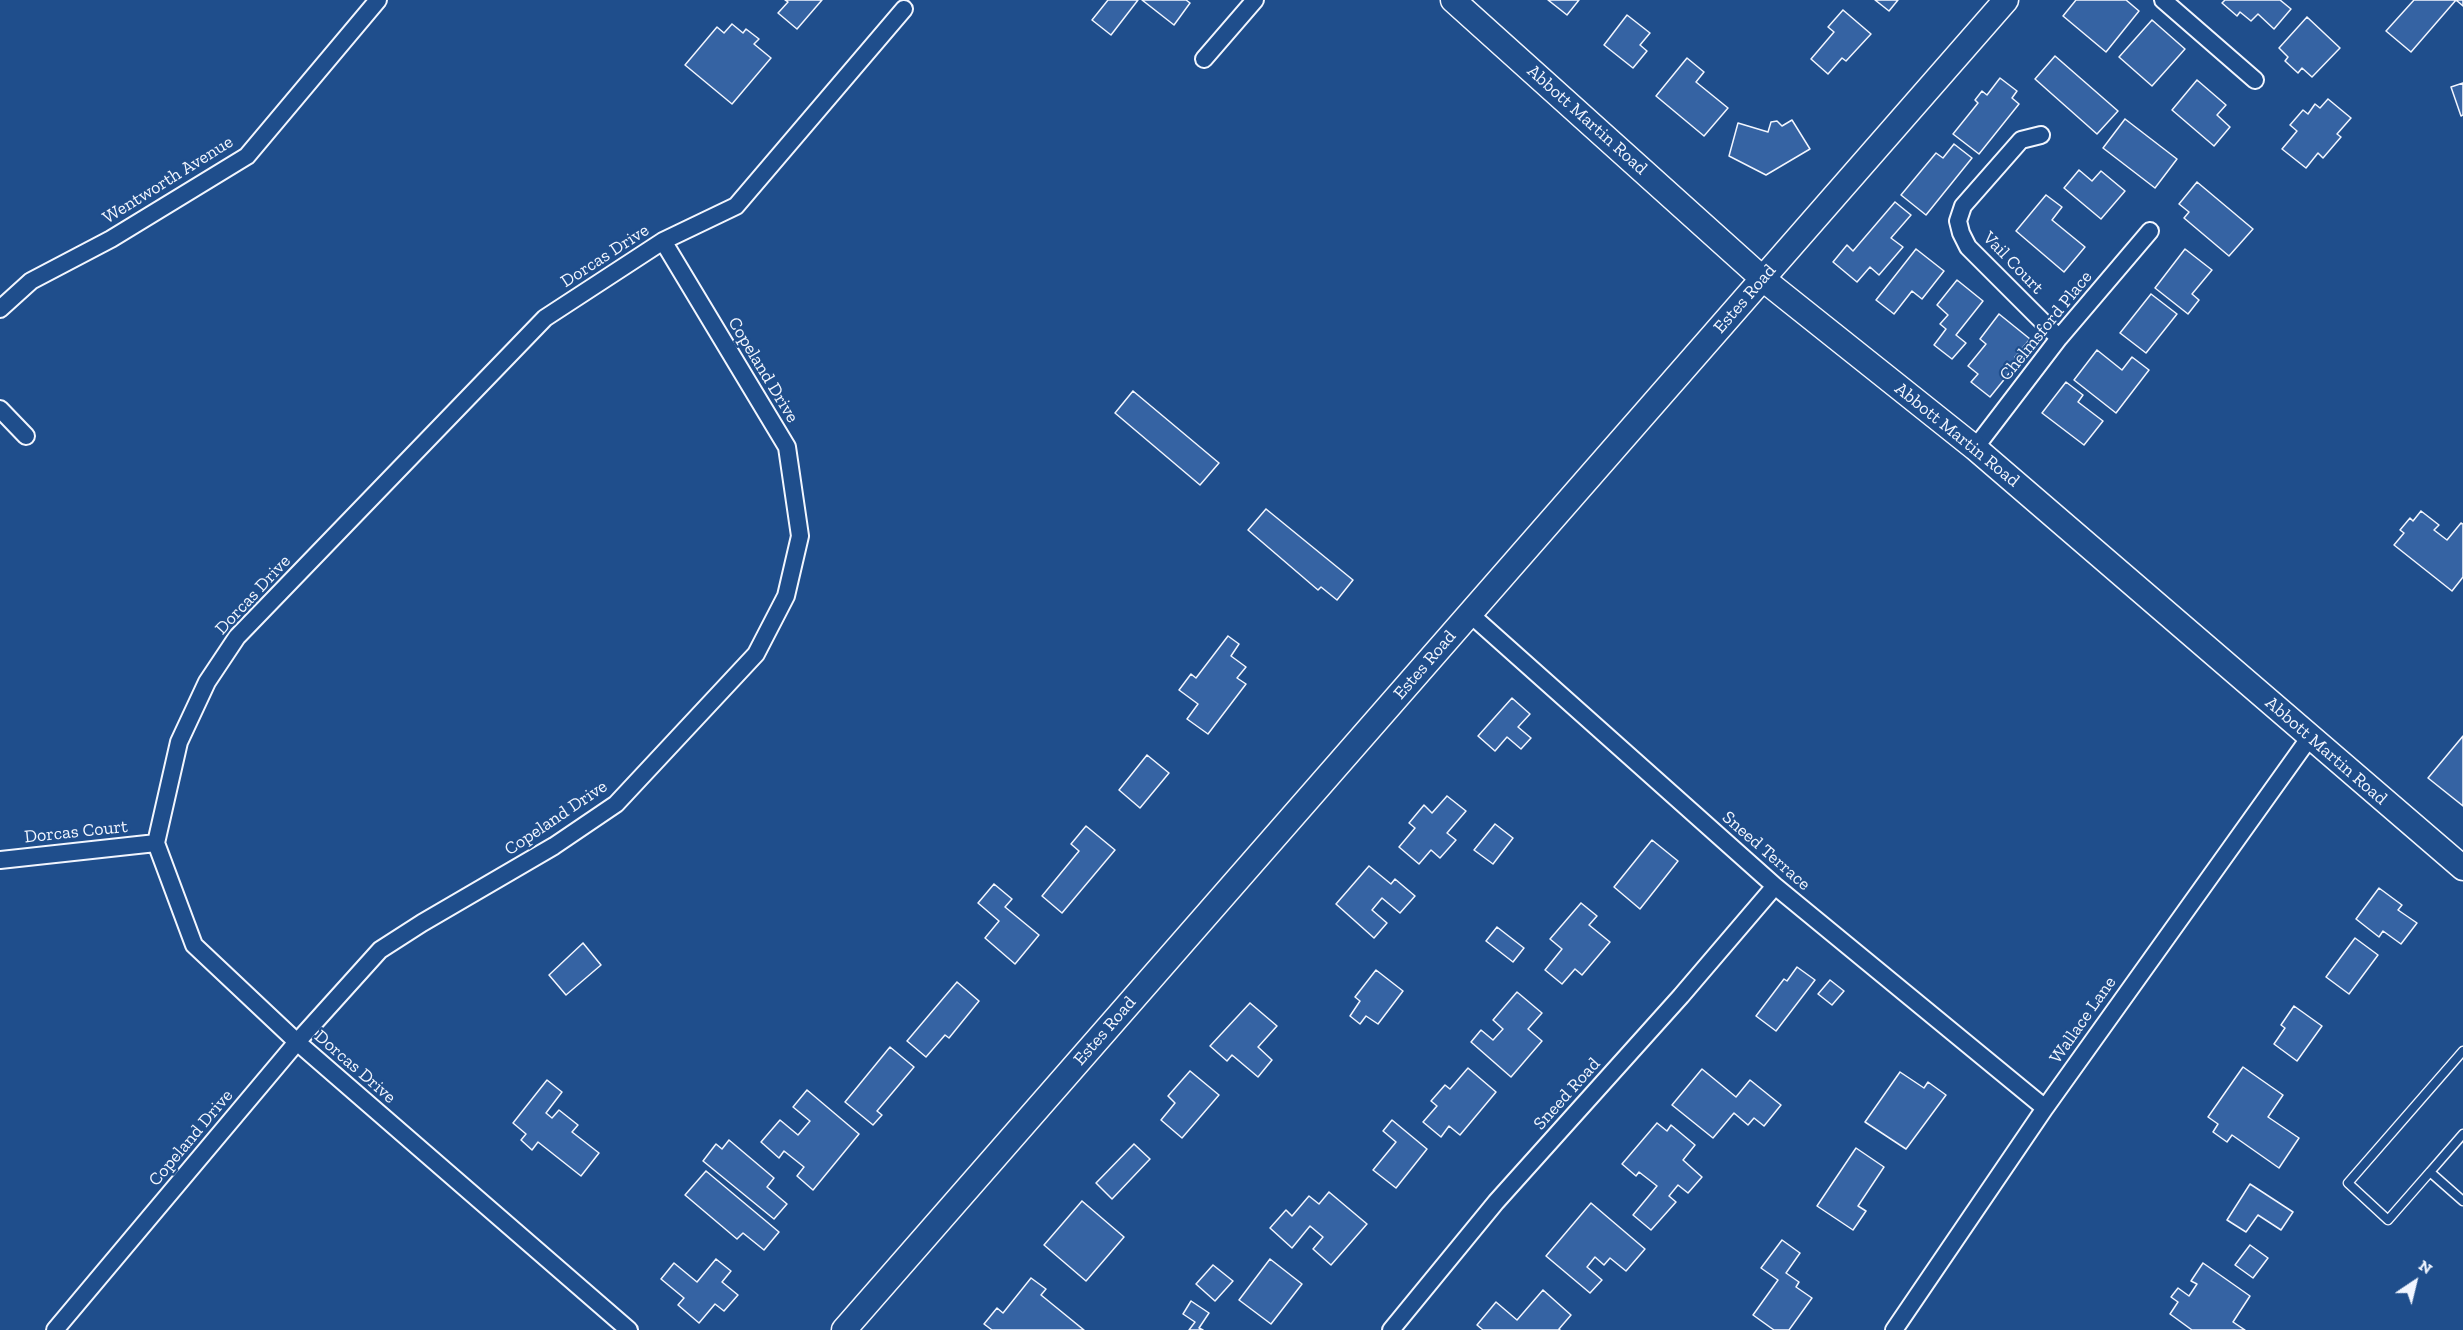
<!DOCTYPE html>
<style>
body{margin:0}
#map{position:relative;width:2463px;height:1330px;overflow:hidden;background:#1f4e8c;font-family:"Zilla Slab",serif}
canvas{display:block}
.north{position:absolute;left:2385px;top:1252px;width:60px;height:60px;-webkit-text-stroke:4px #1f4e8c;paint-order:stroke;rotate:35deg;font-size:16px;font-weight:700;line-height:24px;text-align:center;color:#f2f6ff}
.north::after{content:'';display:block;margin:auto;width:21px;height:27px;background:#f2f6ff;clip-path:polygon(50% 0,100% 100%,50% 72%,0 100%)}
</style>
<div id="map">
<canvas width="2463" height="1330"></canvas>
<div class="north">N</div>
</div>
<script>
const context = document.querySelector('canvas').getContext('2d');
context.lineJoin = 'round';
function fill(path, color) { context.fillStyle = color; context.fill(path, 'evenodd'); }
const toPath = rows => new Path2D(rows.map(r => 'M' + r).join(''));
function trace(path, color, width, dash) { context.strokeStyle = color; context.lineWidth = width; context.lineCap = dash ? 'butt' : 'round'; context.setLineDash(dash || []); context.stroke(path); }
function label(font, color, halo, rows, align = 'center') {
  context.font = font + ' "Zilla Slab",serif'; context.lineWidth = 4.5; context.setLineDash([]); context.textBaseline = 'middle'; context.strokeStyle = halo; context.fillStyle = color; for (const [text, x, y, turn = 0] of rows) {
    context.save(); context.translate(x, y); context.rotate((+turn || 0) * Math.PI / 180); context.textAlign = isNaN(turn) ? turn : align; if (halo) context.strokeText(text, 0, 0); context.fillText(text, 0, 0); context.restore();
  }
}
const building = toPath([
 [785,0,822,0,797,29,778,13,788,2,785,0],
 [1108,0,1138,0,1111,35,1092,20,1108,0],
 [1142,0,1186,0,1190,3,1174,25,1142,0],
 [1548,0,1579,0,1567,15,1548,0],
 [1875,0,1898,0,1889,11,1875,0],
 [2076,0,2126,0,2139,11,2106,52,2063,16,2076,0],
 [2225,0,2280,0,2291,9,2274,29,2258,14,2251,21,2240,12,2237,16,2222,3,2225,0],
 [2414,0,2463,0,2463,6,2456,0,2411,52,2386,31,2414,0],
 [1843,10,1871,34,1846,61,1842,58,1828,74,1811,59,1834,32,1828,27,1843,10],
 [1627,15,1650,33,1640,45,1647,51,1633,68,1604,45,1627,15],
 [2307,17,2340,48,2312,77,2302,68,2298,73,2285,61,2288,57,2279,48,2307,17],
 [2152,20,2185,49,2152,86,2119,57,2152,20],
 [732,24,743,33,746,29,759,39,754,44,771,58,732,104,685,65,717,27,724,33,732,24],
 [2055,56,2118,111,2097,134,2035,79,2055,56],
 [1687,58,1704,72,1696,82,1728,108,1704,136,1656,96,1687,58],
 [2000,78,2017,91,2012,98,2019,104,1979,154,1953,134,1978,103,1975,100,1982,91,1987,95,2000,78],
 [2197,80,2226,105,2217,115,2230,127,2214,146,2172,110,2197,80],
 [2463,83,2463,115,2461,116,2451,87,2463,83],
 [2328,99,2351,118,2337,134,2341,137,2323,158,2318,153,2306,168,2282,149,2297,131,2290,125,2303,110,2308,114,2315,104,2320,108,2328,99],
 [2125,119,2177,159,2155,188,2103,148,2125,119],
 [1792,120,1810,149,1766,175,1729,156,1738,123,1768,132,1771,122,1777,121,1782,126,1792,120],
 [1954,144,1972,158,1926,215,1901,195,1936,153,1943,158,1954,144],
 [2079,170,2092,181,2101,171,2125,191,2101,219,2064,188,2079,170],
 [2197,182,2253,229,2229,256,2184,218,2189,212,2179,204,2197,182],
 [2046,195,2062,207,2052,220,2085,247,2064,272,2016,231,2046,195],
 [1895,202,1911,215,1891,238,1903,247,1879,275,1870,267,1857,282,1833,262,1847,245,1853,251,1895,202],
 [1916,249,1944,271,1922,299,1912,291,1894,314,1876,300,1916,249],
 [2185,249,2212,270,2192,294,2199,300,2188,314,2155,288,2185,249],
 [1957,280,1983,301,1956,335,1966,343,1952,359,1934,345,1946,329,1940,324,1948,315,1937,305,1957,280],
 [2151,294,2177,314,2146,353,2120,333,2151,294],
 [1999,314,2030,339,2015,357,2020,360,1990,397,1971,382,1978,374,1968,366,1986,344,1980,339,1999,314],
 [2097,350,2122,370,2132,357,2149,370,2116,413,2074,380,2097,350],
 [2066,382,2083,395,2078,402,2103,421,2084,445,2042,413,2066,382],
 [1133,391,1219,463,1200,485,1115,413,1133,391],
 [1266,509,1353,580,1337,600,1321,587,1318,590,1248,530,1266,509],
 [2421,511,2439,525,2434,530,2447,540,2461,523,2463,524,2463,577,2452,591,2394,545,2404,533,2400,530,2410,518,2413,521,2421,511],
 [1228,636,1239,644,1231,656,1246,667,1237,678,1246,684,1208,734,1187,719,1198,704,1179,690,1191,674,1196,678,1228,636],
 [1512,698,1530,714,1518,727,1531,738,1521,749,1507,737,1495,751,1478,736,1512,698],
 [2463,736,2463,806,2428,778,2463,736],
 [1147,755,1169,773,1140,808,1119,790,1147,755],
 [1447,796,1466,811,1447,833,1456,840,1440,858,1431,850,1419,864,1399,847,1415,828,1409,823,1424,805,1432,813,1447,796],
 [1495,824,1513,838,1493,864,1474,850,1495,824],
 [1086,826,1115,850,1062,913,1042,896,1079,851,1071,844,1086,826],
 [1652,840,1678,861,1640,909,1614,887,1652,840],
 [1369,866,1391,884,1395,879,1415,896,1400,913,1382,898,1372,910,1387,923,1374,938,1336,904,1369,866],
 [994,884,1012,899,1005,907,1039,935,1015,964,985,938,999,921,978,903,994,884],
 [2379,888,2402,905,2398,910,2417,923,2401,944,2383,931,2379,937,2356,919,2379,888],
 [1581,903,1597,916,1589,925,1610,942,1582,975,1575,969,1562,984,1545,970,1562,949,1550,939,1581,903],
 [1497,927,1524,948,1513,962,1486,941,1497,927],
 [2355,938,2378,955,2349,994,2326,977,2355,938],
 [583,943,601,965,566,995,549,975,583,943],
 [1797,967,1815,980,1776,1031,1756,1016,1784,979,1787,981,1797,967],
 [1376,970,1403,991,1378,1024,1366,1016,1360,1024,1350,1016,1360,1001,1355,997,1376,970],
 [1830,980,1844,991,1832,1005,1818,994,1830,980],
 [957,982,979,1001,949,1038,945,1035,926,1057,907,1041,957,982],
 [1517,992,1542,1013,1528,1029,1542,1041,1511,1077,1471,1042,1481,1030,1493,1040,1503,1029,1493,1020,1517,992],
 [1250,1003,1277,1026,1258,1047,1272,1060,1258,1077,1232,1055,1227,1061,1210,1046,1250,1003],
 [2294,1006,2322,1026,2297,1061,2274,1044,2285,1028,2281,1025,2294,1006],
 [890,1047,914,1067,877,1111,882,1115,873,1125,845,1102,890,1047],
 [2243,1067,2283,1095,2268,1117,2299,1138,2279,1168,2232,1135,2227,1142,2213,1132,2218,1124,2208,1117,2243,1067],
 [1468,1068,1496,1092,1460,1135,1449,1126,1441,1137,1423,1122,1437,1106,1431,1101,1445,1085,1450,1089,1468,1068],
 [1702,1069,1736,1097,1750,1080,1781,1105,1764,1126,1754,1118,1748,1125,1734,1113,1713,1138,1672,1105,1702,1069],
 [1190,1071,1219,1095,1182,1138,1161,1120,1175,1103,1168,1096,1190,1071],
 [1900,1072,1924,1088,1928,1082,1946,1095,1906,1149,1865,1122,1900,1072],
 [547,1080,562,1092,546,1113,552,1118,559,1110,578,1125,572,1132,599,1153,581,1176,538,1142,532,1150,521,1140,526,1134,513,1123,547,1080],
 [807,1090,859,1134,813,1190,797,1176,804,1167,784,1151,779,1158,761,1142,780,1120,798,1135,810,1121,793,1107,807,1090],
 [1392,1120,1427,1149,1396,1188,1373,1170,1396,1142,1383,1131,1392,1120],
 [1657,1123,1667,1131,1671,1125,1695,1145,1683,1160,1702,1177,1688,1193,1678,1185,1669,1196,1676,1202,1651,1230,1633,1215,1657,1186,1639,1172,1636,1176,1622,1164,1657,1123],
 [729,1140,774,1178,767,1187,787,1204,774,1219,703,1161,716,1144,722,1149,729,1140],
 [1134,1144,1150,1159,1112,1199,1096,1183,1134,1144],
 [1856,1148,1884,1167,1858,1206,1866,1211,1853,1230,1817,1206,1856,1148],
 [706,1171,779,1232,764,1250,743,1233,737,1239,685,1195,706,1171],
 [2250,1184,2293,1212,2281,1230,2258,1215,2246,1232,2227,1220,2250,1184],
 [1329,1192,1367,1224,1331,1265,1313,1249,1323,1237,1310,1226,1292,1248,1270,1228,1286,1210,1292,1216,1309,1196,1319,1204,1329,1192],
 [1082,1201,1124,1237,1086,1281,1044,1245,1082,1201],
 [1591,1203,1645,1249,1626,1271,1610,1258,1604,1265,1595,1257,1587,1267,1602,1280,1590,1293,1546,1256,1591,1203],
 [1782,1240,1800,1253,1786,1273,1799,1282,1796,1287,1812,1298,1789,1330,1774,1330,1753,1315,1778,1280,1761,1268,1782,1240],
 [2250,1245,2268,1258,2253,1278,2235,1265,2250,1245],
 [716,1259,731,1271,722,1282,738,1295,724,1311,715,1304,699,1323,678,1305,684,1298,661,1279,674,1263,697,1282,716,1259],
 [1270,1259,1302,1284,1271,1324,1239,1300,1270,1259],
 [2203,1263,2250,1296,2233,1322,2245,1330,2192,1330,2170,1314,2178,1302,2171,1297,2178,1288,2189,1296,2197,1284,2191,1281,2203,1263],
 [1213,1265,1233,1281,1215,1301,1196,1284,1213,1265],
 [1031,1278,1046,1289,1041,1295,1084,1330,992,1330,984,1324,997,1308,1003,1313,1031,1278],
 [1543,1290,1571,1315,1559,1329,1560,1330,1483,1330,1477,1325,1496,1302,1517,1320,1543,1290],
 [1191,1301,1209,1313,1199,1328,1203,1330,1189,1330,1195,1322,1183,1314,1191,1301]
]);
const service = toPath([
 [2463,1051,2348,1183,2388,1220,2430,1172,2463,1201],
 [2430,1172,2463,1134]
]);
const minor = toPath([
 [2163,0,2255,80],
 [1204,59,1255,0],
 [2041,135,2021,140,1963,206,1958,221,1961,233,1968,247,2059,338],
 [0,309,31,281,111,239,247,156,378,0],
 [0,409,26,436],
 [1975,448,2059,338,2150,231],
 [1470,614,1775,886,2045,1108],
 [0,860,156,843],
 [55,1330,297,1042,380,950,422,923,554,846,616,804,756,654,786,596,800,536,787,447,663,241],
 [629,1330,297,1042,194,945,156,843,179,742,207,682,237,637,545,318,663,241,736,206,904,9],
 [1391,1330,1496,1202,1681,996,1775,886],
 [1894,1330,2045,1108,2310,737]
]);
const secondary = toPath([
 [1453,0,1763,279,1975,448,2463,868],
 [844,1330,2006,0]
]);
const streetNames = [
 ["Abbott Martin Road",1587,120,42],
 ["Wentworth Avenue",168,180,-32],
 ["Dorcas Drive",605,256,-33],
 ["Vail Court",2013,263,46],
 ["Estes Road",1745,299,-49],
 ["Chelmsford Place",2046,326,-51],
 ["Copeland Drive",763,370,59],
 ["Abbott Martin Road",1957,435,39],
 ["Dorcas Drive",253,595,-47],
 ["Estes Road",1425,665,-49],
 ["Abbott Martin Road",2326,751,41],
 ["Copeland Drive",556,818,-34],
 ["Dorcas Court",76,832,-6],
 ["Sneed Terrace",1766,851,41],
 ["Wallace Lane",2083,1020,-55],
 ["Estes Road",1105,1031,-49],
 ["Dorcas Drive",355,1067,41],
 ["Sneed Road",1567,1094,-48],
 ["Copeland Drive",191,1138,-50]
];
fill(building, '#3563a3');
trace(building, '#f2f6ff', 1.5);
trace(service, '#f2f6ff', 11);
trace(minor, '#f2f6ff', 20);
trace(secondary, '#f2f6ff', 27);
trace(service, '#1f4e8c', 8);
trace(minor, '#1f4e8c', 16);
trace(secondary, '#1f4e8c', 24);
label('18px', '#f2f6ff', '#1f4e8c', streetNames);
</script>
